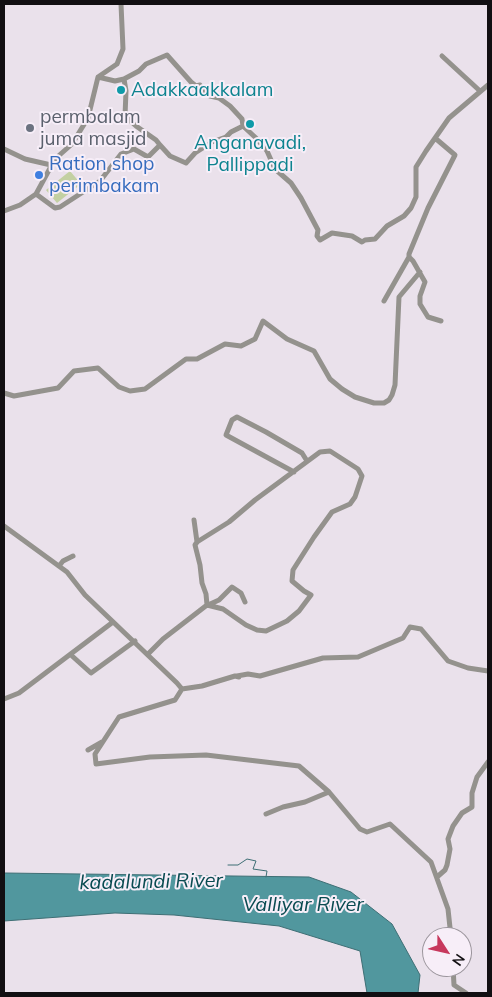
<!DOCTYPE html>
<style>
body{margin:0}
#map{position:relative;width:492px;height:997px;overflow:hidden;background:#eae1eb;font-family:Mulish,sans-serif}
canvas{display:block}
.frame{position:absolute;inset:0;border:5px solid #120f12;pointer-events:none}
.north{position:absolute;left:422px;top:927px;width:50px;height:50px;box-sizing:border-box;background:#f7eef8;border:1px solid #9b959c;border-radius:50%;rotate:125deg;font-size:14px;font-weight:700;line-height:20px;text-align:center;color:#120f12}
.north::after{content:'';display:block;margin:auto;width:18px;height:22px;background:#c7385d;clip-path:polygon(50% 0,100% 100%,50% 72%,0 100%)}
</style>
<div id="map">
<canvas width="492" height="997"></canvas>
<div class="frame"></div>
<div class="north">N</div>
</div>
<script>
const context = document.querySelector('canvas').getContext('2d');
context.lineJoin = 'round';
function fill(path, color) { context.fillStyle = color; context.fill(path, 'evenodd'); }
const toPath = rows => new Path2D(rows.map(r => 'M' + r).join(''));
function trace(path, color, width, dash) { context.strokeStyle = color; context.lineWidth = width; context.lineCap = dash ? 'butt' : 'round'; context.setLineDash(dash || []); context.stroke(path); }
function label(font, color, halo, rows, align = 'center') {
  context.font = font + ' Mulish,sans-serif'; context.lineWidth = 4; context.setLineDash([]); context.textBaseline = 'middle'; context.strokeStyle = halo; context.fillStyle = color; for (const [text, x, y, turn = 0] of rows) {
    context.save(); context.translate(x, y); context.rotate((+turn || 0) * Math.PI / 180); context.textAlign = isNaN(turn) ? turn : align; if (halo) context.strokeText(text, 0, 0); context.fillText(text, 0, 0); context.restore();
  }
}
const green = toPath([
 [70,171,81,184,57,203,46,190]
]);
const water = toPath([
 [4,873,309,877,351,892,392,924,420,975,418,993,367,993,360,951,279,926,174,915,115,913,4,921,4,873]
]);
const stream = toPath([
 [228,865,238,865,247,859,256,861,253,869,267,871,266,877]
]);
const minor = toPath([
 [442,56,480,91],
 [98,77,115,81,124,79,139,71,146,64,167,55,191,82,196,86,200,85,205,93,210,96,219,98,230,106,242,119,243,126],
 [124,79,126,91,125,116,136,126,156,140,160,145],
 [243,126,256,138,267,151,275,169,291,183,301,198,318,230,317,236,320,240,332,233,352,236,362,242,365,240,375,239,387,226,404,216,411,208,416,197,416,167,426,151,449,118,488,85],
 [4,149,25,159,51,165],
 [36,194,55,208,60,207,100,181,121,154,134,149,148,157,160,145,170,156,186,163,195,153,212,142,226,137,231,132,243,126],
 [4,211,20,205,36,194,55,159,72,144,88,118,98,77,117,64,123,49,121,4],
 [409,257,413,261,425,282,420,296,420,304,428,317,441,321],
 [384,301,409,257,409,254,428,208,455,155,435,138],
 [4,393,14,396,58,388,74,371,98,368,119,387,130,391,145,389,186,359,197,359,225,344,241,346,255,339,263,321,287,339,314,351,330,379,342,389,355,397,374,403,384,403,389,400,392,395,395,385,399,297,420,272],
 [294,472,226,435,232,420,237,417,266,432,302,453,307,461],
 [194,520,197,542],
 [4,526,67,572,85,595,177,683,182,689,175,700,119,717,95,754,96,764,150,757,206,755,299,766,329,792,360,829,367,832,390,824,431,862,448,909,451,937],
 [59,566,63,561,73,556],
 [208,605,219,600,232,587,241,593,245,602],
 [148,654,163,639,207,605,206,594,202,583,200,565,195,545,197,542,229,522,255,500,320,452,330,451,358,469,362,476,355,497,350,504,332,512,314,537,293,570,292,581,304,591,311,595,299,611,287,621,266,631,257,630,246,625,223,609,207,605],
 [71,655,91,673,135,641],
 [237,676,248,674,260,676,323,658,358,657,403,638,410,627,421,629,448,661,468,668,488,671],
 [182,689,202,686,235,676,239,677],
 [4,699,19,693,113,622],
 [88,750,102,742],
 [266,814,283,807,305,802,329,792],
 [437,877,445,870,447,865,450,849,448,839,453,826,462,813,472,807,472,793,477,777,488,762],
 [453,967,454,985,466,993]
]);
const markers = [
 [121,90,5,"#0f9aa8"],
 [250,124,5,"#0f9aa8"],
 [30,128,5,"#6b7280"],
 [39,175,5,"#3f7fe0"]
];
const cultureNames = [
 ["Adakkaakkalam",131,90],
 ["Anganavadi,",250,143,"center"],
 ["Pallippadi",250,165,"center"]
];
const worshipNames = [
 ["permbalam",40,117],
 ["juma masjid",40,139]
];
const shopNames = [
 ["Ration shop",49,164],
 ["perimbakam",49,186]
];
const waterNames = [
 ["kadalundi River",151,882,-1],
 ["Valliyar River",303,905]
];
fill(green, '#c3d0a2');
fill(water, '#51979e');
trace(water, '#3e6e74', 1);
trace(stream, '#3e6e74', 1);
trace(minor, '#94928d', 5);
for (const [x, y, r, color] of markers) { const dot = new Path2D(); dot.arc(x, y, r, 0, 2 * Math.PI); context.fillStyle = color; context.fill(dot); trace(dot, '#f7eef8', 2); }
label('19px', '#0d838f', '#f7eef8', cultureNames, 'left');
label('19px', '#5b616d', '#f7eef8', worshipNames, 'left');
label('19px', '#366cbe', '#f7eef8', shopNames, 'left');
label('italic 20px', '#0a4b51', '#f7eef8', waterNames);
</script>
